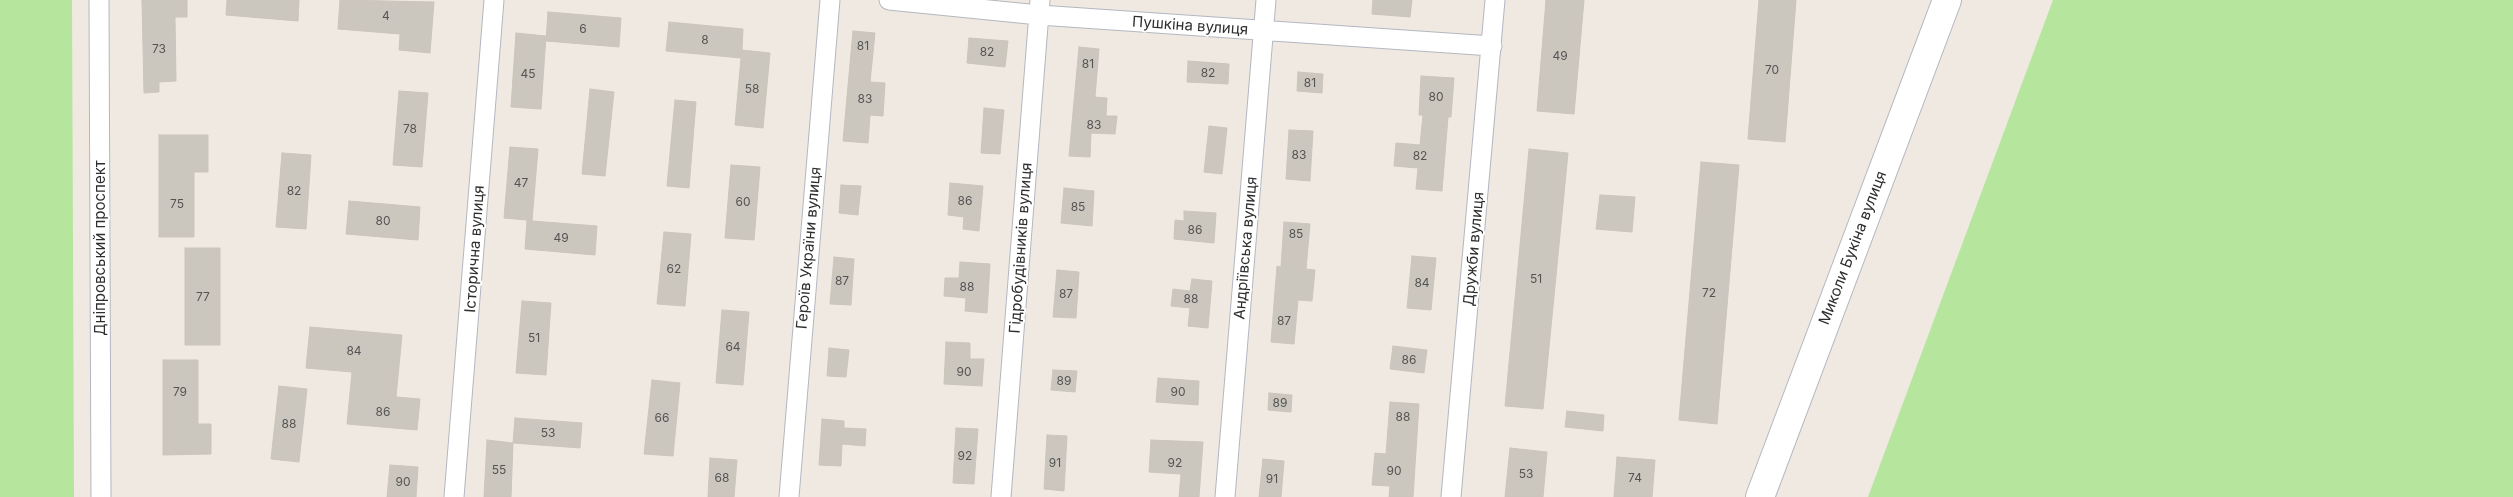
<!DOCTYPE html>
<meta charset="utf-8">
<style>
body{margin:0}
canvas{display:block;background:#efe9e1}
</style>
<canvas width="2513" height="497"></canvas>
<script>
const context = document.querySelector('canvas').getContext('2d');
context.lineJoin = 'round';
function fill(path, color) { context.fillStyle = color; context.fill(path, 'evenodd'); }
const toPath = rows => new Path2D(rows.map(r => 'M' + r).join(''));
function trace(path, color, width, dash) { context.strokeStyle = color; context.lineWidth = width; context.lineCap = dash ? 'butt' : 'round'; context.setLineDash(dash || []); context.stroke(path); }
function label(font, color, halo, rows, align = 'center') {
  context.font = font + ' Inter,sans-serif'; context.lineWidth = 4; context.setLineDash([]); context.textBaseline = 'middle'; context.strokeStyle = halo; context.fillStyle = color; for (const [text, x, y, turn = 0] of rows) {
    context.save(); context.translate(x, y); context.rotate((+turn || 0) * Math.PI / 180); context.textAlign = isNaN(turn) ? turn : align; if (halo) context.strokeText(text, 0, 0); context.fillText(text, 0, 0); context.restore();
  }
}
const green = toPath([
 [0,0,72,0,74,497,0,497],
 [2053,0,2513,0,2513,497,1868,497]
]);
const building = toPath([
 [142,0,187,0,187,17,175,17,176,81,159,82,159,92,144,93,142,0],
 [227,0,299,0,298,21,226,15,227,0],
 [340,0,434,2,430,53,399,50,400,34,338,29,340,0],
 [1373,0,1412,0,1410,17,1372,14,1373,0],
 [1546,0,1584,0,1574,114,1537,111,1546,0],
 [1759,0,1796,0,1785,142,1748,139,1759,0],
 [548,12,621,18,619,47,546,41,548,12],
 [669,22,743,29,742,50,770,53,763,128,735,125,741,58,666,51,669,22],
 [853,31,875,33,870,82,885,83,883,116,870,115,868,143,843,141,853,31],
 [516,33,546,36,541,109,511,107,516,33],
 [969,38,1008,41,1005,67,967,63,969,38],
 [1079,47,1099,49,1095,97,1107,98,1106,116,1117,116,1115,134,1091,133,1090,157,1069,156,1079,47],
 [1188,61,1229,64,1228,84,1187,82,1188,61],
 [1298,72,1323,74,1322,93,1297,91,1298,72],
 [1421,76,1454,78,1451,117,1448,117,1442,191,1416,189,1418,168,1394,166,1396,143,1420,145,1423,115,1419,115,1421,76],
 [590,89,614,92,605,176,582,174,590,89],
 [399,91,428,93,422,167,393,165,399,91],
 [675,100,696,102,689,188,667,186,675,100],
 [984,108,1004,110,1000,154,981,153,984,108],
 [1209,126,1227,128,1222,174,1204,172,1209,126],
 [1289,130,1313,131,1310,181,1286,179,1289,130],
 [159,135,208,135,208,172,194,172,194,237,159,237,159,135],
 [510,147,538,149,532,221,597,226,595,255,525,249,527,220,504,218,510,147],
 [1529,149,1568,153,1543,409,1505,406,1529,149],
 [282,153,311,155,306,229,276,227,282,153],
 [1701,162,1739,165,1717,424,1679,420,1701,162],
 [731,165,760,167,754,240,725,238,731,165],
 [950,183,983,186,979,231,963,229,964,217,948,215,950,183],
 [841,185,861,186,858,215,839,213,841,185],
 [1064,188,1094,191,1092,226,1061,223,1064,188],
 [1600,195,1635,197,1632,232,1596,229,1600,195],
 [349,201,420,207,418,240,346,234,349,201],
 [1184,211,1216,213,1214,243,1174,239,1175,220,1184,221,1184,211],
 [1284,222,1310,224,1306,269,1315,270,1312,301,1298,300,1294,344,1271,342,1277,266,1281,267,1284,222],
 [664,232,691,234,685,306,657,304,664,232],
 [185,248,220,248,220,345,185,345,185,248],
 [1412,256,1436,258,1431,310,1407,308,1412,256],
 [834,257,854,259,851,305,830,304,834,257],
 [960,262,990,264,987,313,965,311,966,298,944,296,945,278,959,278,960,262],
 [1057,270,1079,272,1076,318,1053,317,1057,270],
 [1192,279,1212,281,1208,328,1188,326,1190,308,1171,306,1173,289,1190,291,1192,279],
 [522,301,551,303,546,375,516,373,522,301],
 [722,310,749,312,743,385,716,383,722,310],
 [310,327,402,335,396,397,420,399,417,430,347,424,352,372,306,368,310,327],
 [946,342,970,343,970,359,984,359,982,386,944,384,946,342],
 [1393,346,1427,350,1424,373,1390,369,1393,346],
 [829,348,849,350,846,377,827,376,829,348],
 [163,360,198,360,198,424,211,424,211,454,163,455,163,360],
 [1053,370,1077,371,1075,392,1051,390,1053,370],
 [1158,378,1199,381,1198,405,1156,402,1158,378],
 [652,380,680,383,673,456,644,454,652,380],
 [279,386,307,389,299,462,271,459,279,386],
 [1269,393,1292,395,1291,412,1268,410,1269,393],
 [1390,402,1419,404,1413,497,1389,497,1390,486,1372,485,1375,453,1386,454,1390,402],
 [1567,411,1604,415,1603,431,1565,427,1567,411],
 [515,418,582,423,580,448,513,443,515,418],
 [822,419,844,421,844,428,866,429,865,446,842,444,841,466,819,465,822,419],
 [956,428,978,429,974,484,953,483,956,428],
 [1047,435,1067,436,1064,491,1044,489,1047,435],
 [487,440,513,443,511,497,484,497,487,440],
 [1151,440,1203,442,1199,497,1179,497,1181,474,1149,472,1151,440],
 [1510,448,1547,452,1543,497,1505,497,1510,448],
 [1617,457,1655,460,1652,497,1614,497,1617,457],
 [710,458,737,460,734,497,708,497,710,458],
 [1263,459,1284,461,1281,497,1259,497,1263,459],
 [390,465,418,467,416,497,387,497,390,465]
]);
const street = toPath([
 [99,0,101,497],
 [889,0,1039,15,1492,46],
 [454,497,494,0],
 [789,497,830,0],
 [1001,497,1040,0],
 [1225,497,1266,0],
 [1451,497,1495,0]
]);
const secondary = toPath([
 [1760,497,1947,0]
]);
const numberNames = [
 ["4",386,16],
 ["6",583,29],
 ["8",705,40],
 ["81",863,46],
 ["73",159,49],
 ["82",987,52],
 ["49",1560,56],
 ["81",1088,64],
 ["70",1772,70],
 ["82",1208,73],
 ["45",528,74],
 ["81",1310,83],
 ["58",752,89],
 ["80",1436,97],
 ["83",865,99],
 ["83",1094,125],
 ["78",410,129],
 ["83",1299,155],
 ["82",1420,156],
 ["47",521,183],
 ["82",294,191],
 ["86",965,201],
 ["60",743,202],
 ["75",177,204],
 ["85",1078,207],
 ["80",383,221],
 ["86",1195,230],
 ["85",1296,234],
 ["49",561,238],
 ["62",674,269],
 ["51",1536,279],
 ["87",842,281],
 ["84",1422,283],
 ["88",967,287],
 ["72",1709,293],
 ["87",1066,294],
 ["77",203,297],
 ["88",1191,299],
 ["87",1284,321],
 ["51",534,338],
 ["64",733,347],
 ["84",354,351],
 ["86",1409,360],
 ["90",964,372],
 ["89",1064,381],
 ["79",180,392],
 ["90",1178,392],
 ["89",1280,403],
 ["86",383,412],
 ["88",1403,417],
 ["66",662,418],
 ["88",289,424],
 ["53",548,433],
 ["92",965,456],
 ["91",1055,463],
 ["92",1175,463],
 ["55",499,470],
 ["90",1394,471],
 ["53",1526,474],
 ["68",722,478],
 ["74",1635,478],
 ["91",1272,479],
 ["90",403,482]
];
const streetNames = [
 ["Пушкіна вулиця",1190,26,4],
 ["Дніпровський проспект",100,248,-90],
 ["Героїв України вулиця",809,248,-85],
 ["Гідробудівників вулиця",1021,248,-86],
 ["Андріївська вулиця",1246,248,-85],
 ["Миколи Букіна вулиця",1853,248,-69],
 ["Історична вулиця",475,249,-86],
 ["Дружби вулиця",1474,249,-85]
];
fill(green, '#b6e59e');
fill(building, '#cbc7bf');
trace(building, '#cbc5ba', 1);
trace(street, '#b4b7c1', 21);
trace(secondary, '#b4b7c1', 30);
trace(street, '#fff', 19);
trace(secondary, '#fff', 28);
label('12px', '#555452', null, numberNames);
label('15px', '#2e2e2e', '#fff', streetNames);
</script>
